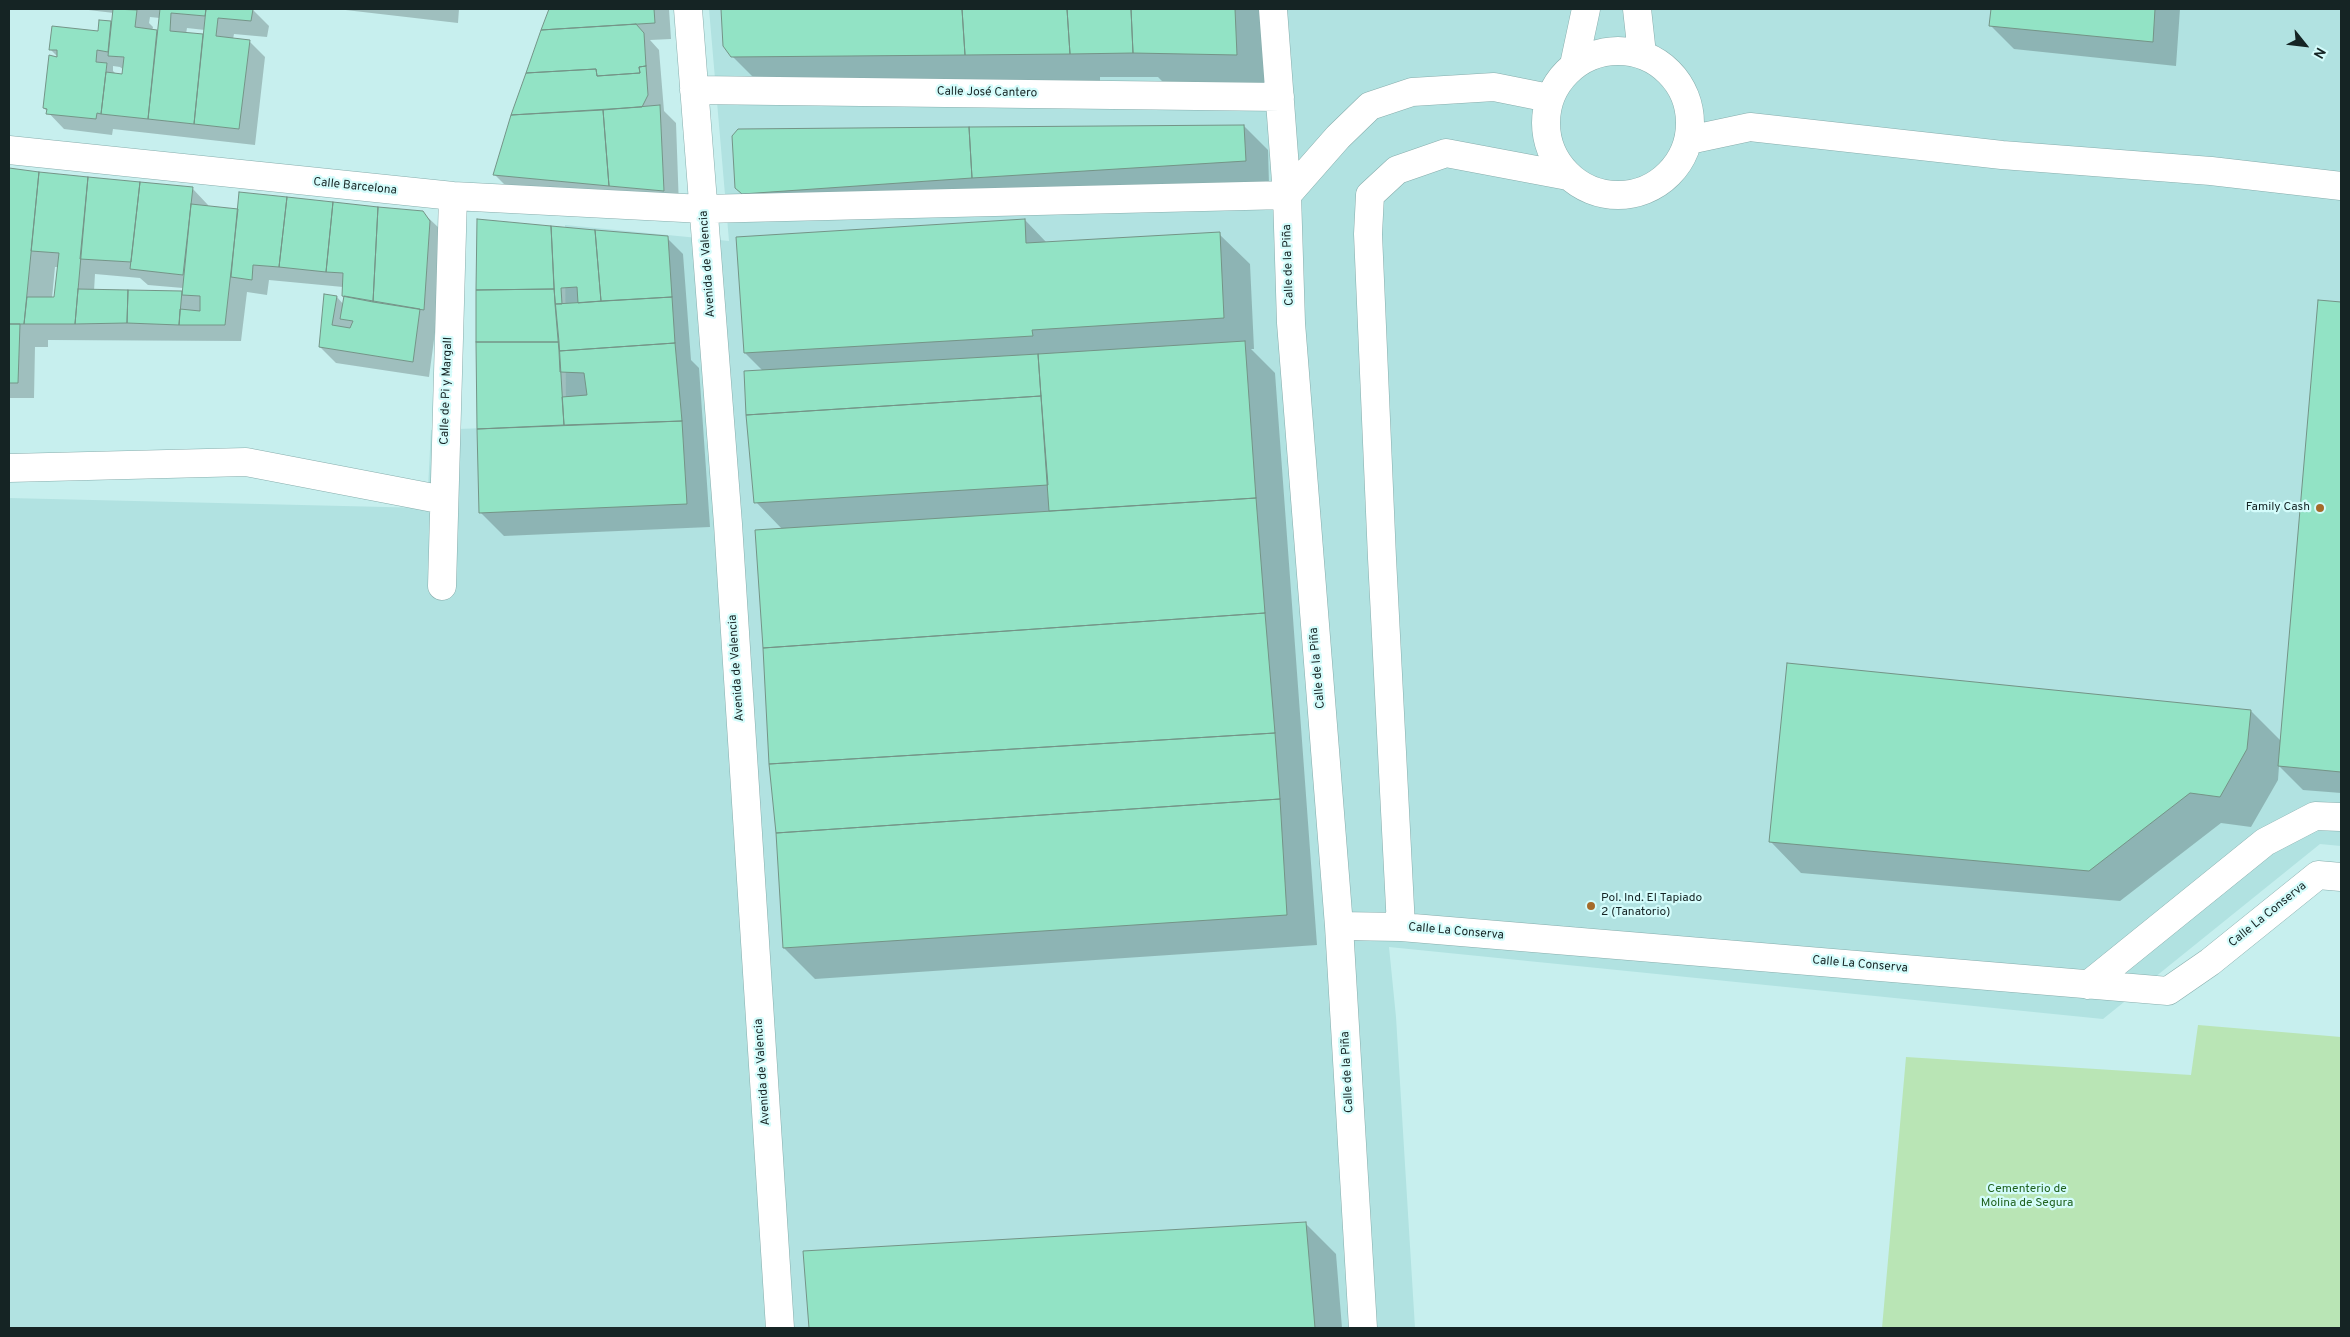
<!DOCTYPE html>
<meta charset="utf-8">
<style>
body{margin:0}
#map{position:relative;width:2350px;height:1337px;overflow:hidden;background:#c7efee;font-family:Overpass,sans-serif}
canvas{display:block}
.frame{position:absolute;inset:0;border:10px solid #152424;pointer-events:none}
.north{position:absolute;left:2280px;top:20px;width:50px;height:50px;-webkit-text-stroke:4px #d4fcfb;paint-order:stroke;rotate:119deg;font-size:14px;font-weight:700;line-height:20px;text-align:center;color:#152424}
.north::after{content:'';display:block;margin:auto;width:18px;height:22px;background:#152424;clip-path:polygon(50% 0,100% 100%,50% 72%,0 100%)}
</style>
<div id="map">
<canvas width="2350" height="1337"></canvas>
<div class="frame"></div>
<div class="north">N</div>
</div>
<script>
const context = document.querySelector('canvas').getContext('2d');
context.lineJoin = 'round';
function fill(path, color) { context.fillStyle = color; context.fill(path, 'evenodd'); }
const toPath = rows => new Path2D(rows.map(r => 'M' + r).join(''));
function trace(path, color, width, dash) { context.strokeStyle = color; context.lineWidth = width; context.lineCap = dash ? 'butt' : 'round'; context.setLineDash(dash || []); context.stroke(path); }
function label(font, color, halo, rows, align = 'center') {
  context.font = font + ' Overpass,sans-serif'; context.lineWidth = 4.5; context.setLineDash([]); context.textBaseline = 'middle'; context.strokeStyle = halo; context.fillStyle = color; for (const [text, x, y, turn = 0] of rows) {
    context.save(); context.translate(x, y); context.rotate((+turn || 0) * Math.PI / 180); context.textAlign = isNaN(turn) ? turn : align; if (halo) context.strokeText(text, 0, 0); context.fillText(text, 0, 0); context.restore();
  }
}
const built = toPath([
 [709,9,2341,9,2341,846,2320,844,2103,1019,1389,947,1396,1017,1415,1328,9,1328,9,498,427,508,431,430,566,425,565,225,729,241]
]);
const green = toPath([
 [2198,1025,2341,1037,2341,1328,1882,1328,1906,1057,2191,1075]
]);
const shadow = toPath([
 [80,9,253,10,269,26,267,37,234,34,233,39,249,41,265,57,255,145,113,129,112,135,64,129,44,108,60,59,50,49,99,33,100,21,113,23,114,13],
 [150,17,160,18,159,32,152,31,153,27,149,23],
 [187,28,205,30,204,36,186,34],
 [113,66,120,67,124,70,123,75,116,74,113,71],
 [337,9,459,9,458,23],
 [551,9,669,9,671,39,650,40,659,50,664,111,676,123,679,207,518,198,494,174],
 [723,9,1264,9,1268,85,1165,84,1158,77,1100,77,1100,84,763,87,732,56,725,46],
 [1992,9,2180,9,2176,66,2014,49,1990,25],
 [1244,126,1268,150,1269,184,760,211,736,187],
 [9,170,192,188,208,205,208,207,239,211,422,212,439,228,436,325,429,377,336,363,320,347,337,297,344,305,343,287,269,280,267,295,247,292,241,341,48,340,48,347,35,347,34,398,9,398],
 [55,267,59,267,55,298,52,298],
 [95,274,140,278,148,285,183,288,183,292,94,291],
 [1025,220,1047,243,1219,234,1250,264,1254,349,1251,349,1275,373,1317,945,815,979,784,948,783,530,756,502,764,372,745,353],
 [478,221,667,238,683,254,691,360,699,368,710,527,504,536,480,512,477,342],
 [2319,301,2341,304,2341,793,2303,790,2279,766,2278,780,2251,827,2221,823,2120,901,1801,873,1771,842,2251,711,2281,741],
 [1305,1223,1336,1254,1342,1328,810,1328,804,1253]
]);
const building = toPath([
 [113,9,137,10,135,27,157,30,148,119,101,114,106,72,122,74,124,57,108,56,113,9],
 [160,9,206,9,205,16,171,13,170,31,203,34,194,124,148,119,160,9],
 [206,9,253,9,251,21,218,18,216,36,250,40,239,129,194,124,206,9],
 [549,9,654,9,655,23,541,30,549,9],
 [721,9,962,9,965,55,731,57,723,46,721,9],
 [962,9,1067,9,1070,54,965,55,962,9],
 [1067,9,1131,9,1133,53,1070,54,1067,9],
 [1131,9,1235,9,1237,55,1133,53,1131,9],
 [1991,9,2155,9,2153,42,1989,26,1991,9],
 [99,20,111,21,108,52,97,50,96,62,107,63,101,114,97,113,96,119,46,114,47,109,43,108,49,55,57,57,57,50,49,50,52,26,98,31,99,20],
 [636,24,644,33,646,66,639,67,640,73,597,76,596,69,526,73,541,30,636,24],
 [646,66,648,95,642,107,511,115,526,73,596,69,597,76,640,73,639,67,646,66],
 [660,105,664,191,609,186,603,110,660,105],
 [603,110,609,186,493,175,511,115,603,110],
 [1244,125,1246,161,972,178,969,127,1244,125],
 [969,127,972,178,742,194,735,188,732,136,738,129,969,127],
 [9,168,39,172,24,324,9,324,9,168],
 [39,172,88,177,75,324,24,324,27,297,54,297,59,253,31,251,39,172],
 [88,177,140,182,131,262,80,259,88,177],
 [140,182,193,187,183,275,130,269,140,182],
 [239,192,287,197,279,267,253,265,252,280,231,277,239,192],
 [287,197,333,202,326,272,279,267,287,197],
 [333,202,378,207,373,302,342,296,343,273,326,272,333,202],
 [191,204,238,209,225,325,179,325,180,309,200,311,200,296,182,295,191,204],
 [378,207,423,211,430,221,424,310,373,302,378,207],
 [477,219,551,226,554,289,476,290,477,219],
 [1025,219,1026,243,1220,232,1224,318,1032,330,1033,336,744,353,736,237,1025,219],
 [551,226,595,230,601,301,578,303,577,287,561,288,562,304,555,304,551,226],
 [595,230,668,236,672,297,601,301,595,230],
 [78,289,128,290,127,323,75,324,78,289],
 [554,289,559,342,476,342,476,290,554,289],
 [128,290,182,291,179,325,127,323,128,290],
 [324,294,337,296,332,325,350,328,353,321,340,319,344,296,420,309,413,362,319,347,324,294],
 [672,297,675,343,559,351,555,304,672,297],
 [2318,300,2341,302,2341,772,2278,766,2318,300],
 [9,324,20,324,18,383,9,383,9,324],
 [1245,341,1256,498,1049,511,1038,354,1245,341],
 [476,342,559,342,564,425,477,429,476,342],
 [675,343,682,421,564,425,562,397,587,395,584,373,560,372,559,351,675,343],
 [1038,354,1041,396,746,415,744,371,1038,354],
 [1041,396,1048,485,754,503,746,415,1041,396],
 [682,421,687,504,479,513,477,429,682,421],
 [1256,498,1265,613,763,648,755,530,1256,498],
 [1265,613,1275,733,769,764,763,648,1265,613],
 [1787,663,2251,710,2247,749,2220,797,2190,793,2089,871,1769,842,1787,663],
 [1275,733,1280,799,776,833,769,764,1275,733],
 [1280,799,1287,915,783,948,776,833,1280,799],
 [1306,1222,1315,1328,809,1328,803,1251,1306,1222]
]);
const street = toPath([
 [688,9,728,524,780,1328],
 [1273,9,1287,195,1291,323,1339,926,1363,1328],
 [1637,9,1642,54],
 '1546 123a72 72 0 1 1 144 0a72 72 0 1 1-144 0Z',
 [1574,65,1586,9],
 [694,90,1280,97],
 [1689,140,1750,127,2002,155,2211,171,2341,186],
 [9,150,453,196,703,209,1287,195,1338,137,1370,106,1412,92,1494,87,1549,98],
 [9,468,246,462,444,500],
 [442,586,453,196],
 [1339,926,1401,927,2168,991,2210,962,2318,875,2341,877],
 [1401,927,1382,558,1368,234,1370,195,1397,170,1446,153,1568,176],
 [2088,985,2265,842,2315,816,2341,817]
]);
const markers = [
 [2320,508,5,"#a56b2a"],
 [1591,906,5,"#a56b2a"]
];
const streetNames = [
 ["Calle José Cantero",987,93,1],
 ["Calle Barcelona",355,187,6],
 ["Avenida de Valencia",708,264,-94],
 ["Calle de la Piña",1289,265,-92],
 ["Calle de Pi y Margall",447,391,-88],
 ["Avenida de Valencia",737,668,-94],
 ["Calle de la Piña",1318,668,-95],
 ["Calle La Conserva",2268,915,-39],
 ["Calle La Conserva",1456,932,5],
 ["Calle La Conserva",1860,965,5],
 ["Avenida de Valencia",763,1072,-94],
 ["Calle de la Piña",1348,1072,-93]
];
const poiNames = [
 ["Family Cash",2310,508],
 ["Pol. Ind. El Tapiado",1601,899,"left"],
 ["2 (Tanatorio)",1601,913,"left"]
];
const parkNames = [
 ["Cementerio de",2027,1190],
 ["Molina de Segura",2027,1204]
];
fill(built, '#b1e2e1');
fill(green, '#b9e5b5');
fill(shadow, '#0003');
fill(building, '#92e3c5');
trace(building, '#749487', 1);
trace(street, '#87adac', 29);
trace(street, '#fff', 28);
for (const [x, y, r, color] of markers) { const dot = new Path2D(); dot.arc(x, y, r, 0, 2 * Math.PI); context.fillStyle = color; context.fill(dot); trace(dot, '#d4fcfb', 2); }
label('12px', '#152424', '#d4fcfb', streetNames);
label('12px', '#152424', '#d4fcfb', poiNames, 'right');
label('12px', '#216320', '#d4fcfb', parkNames);
</script>
